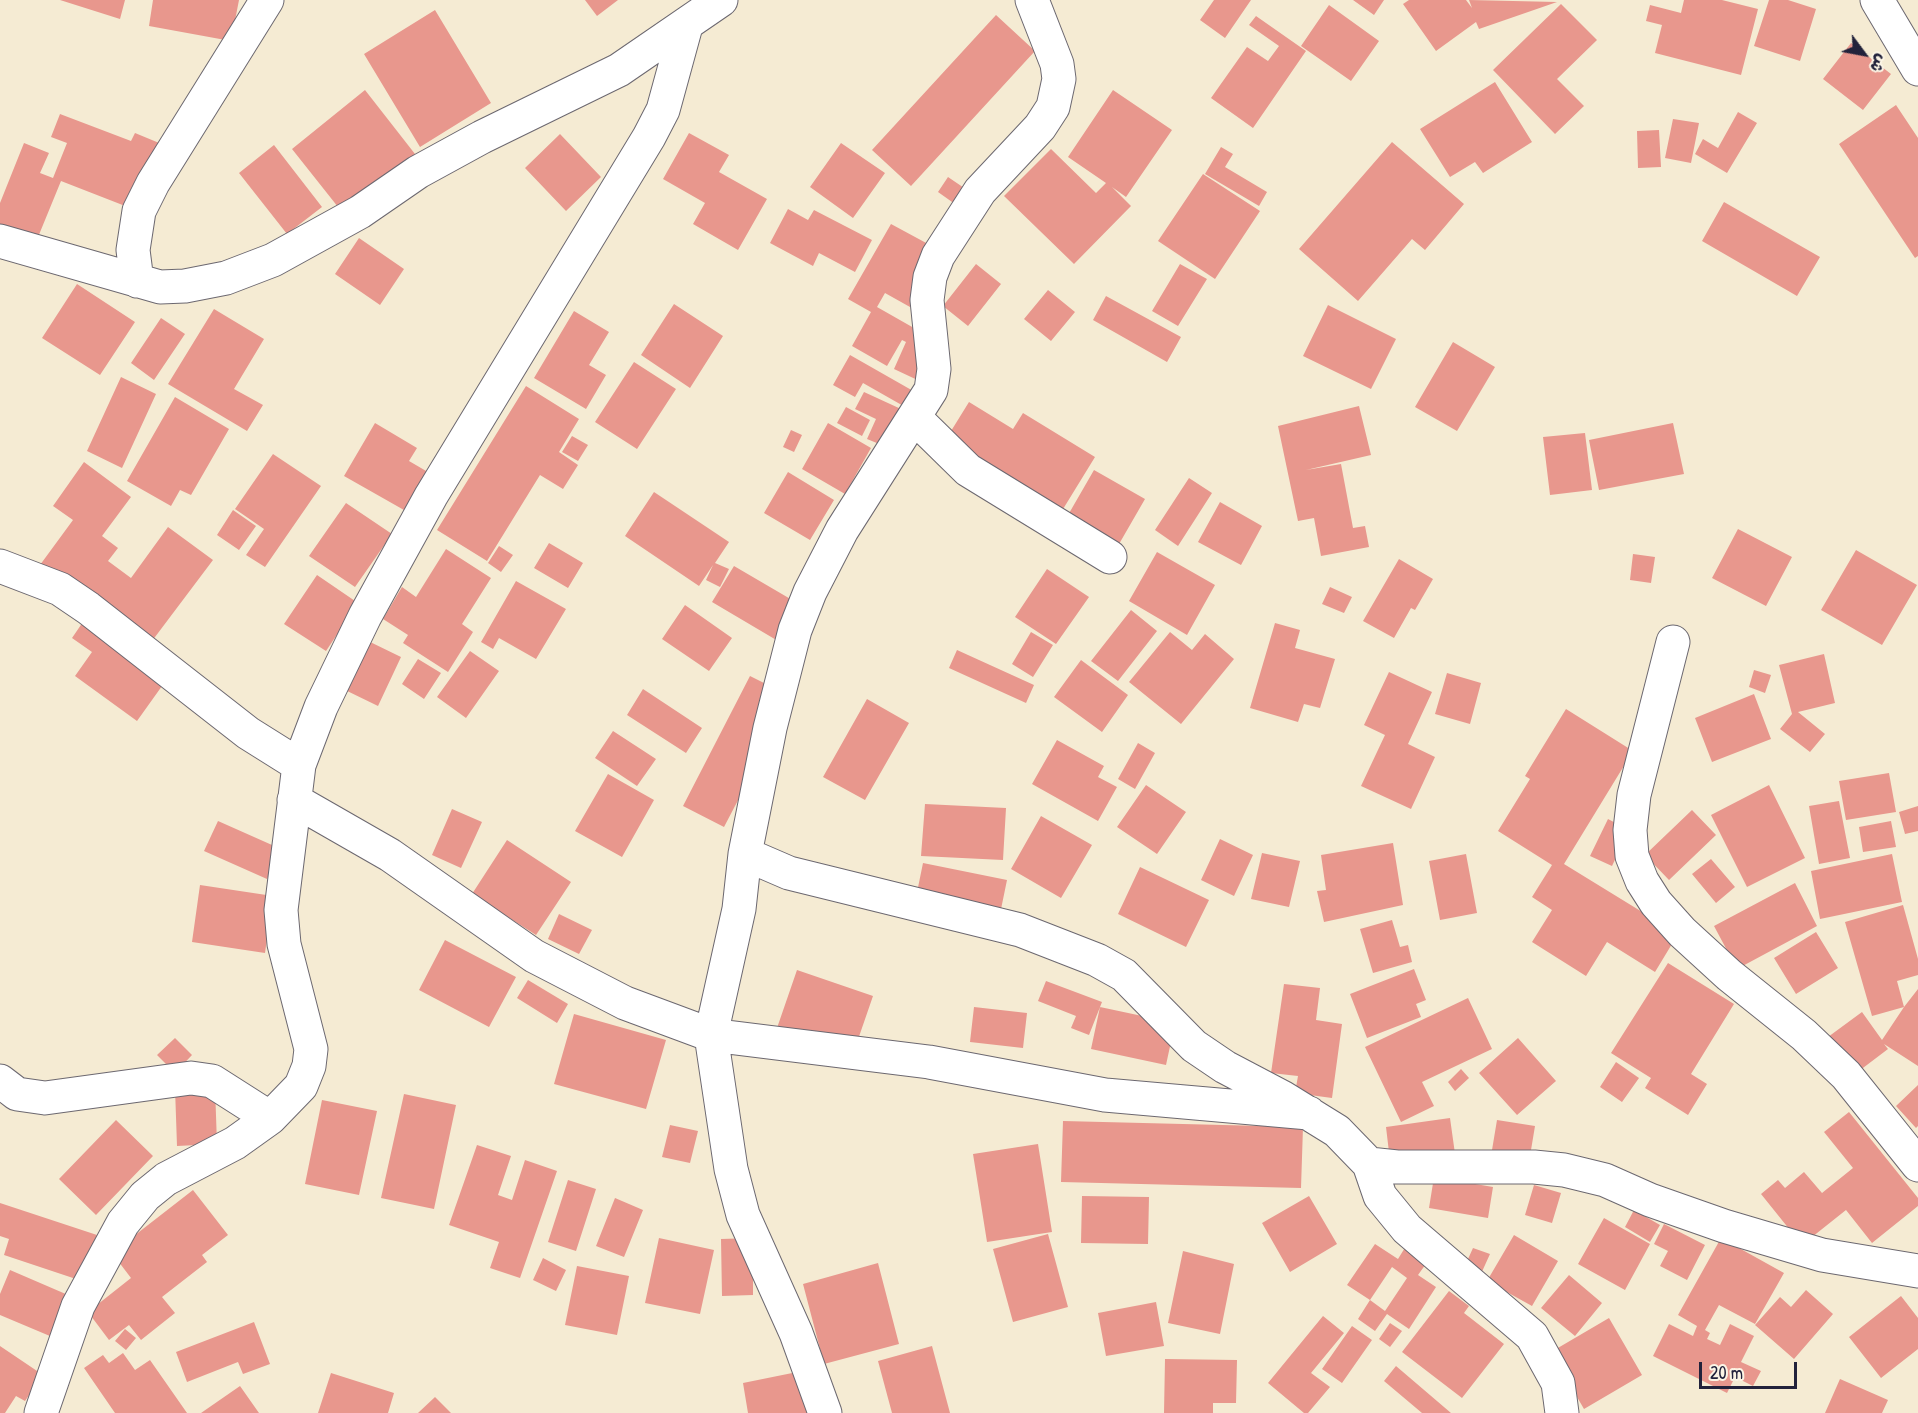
<!DOCTYPE html>
<meta charset="utf-8">
<style>
body{margin:0}
#map{position:relative;width:1918px;height:1413px;overflow:hidden;background:#f5ebd3;font-family:"Patrick Hand","Playpen Sans Arabic",sans-serif}
canvas{display:block}
.north{position:absolute;left:1834px;top:24px;width:60px;height:60px;-webkit-text-stroke:4px #fcf5e5;paint-order:stroke;rotate:122deg;font-size:16px;font-weight:700;line-height:24px;text-align:center;color:#22223b}
.north::after{content:'';display:block;margin:auto;width:21px;height:27px;background:#22223b;clip-path:polygon(50% 0,100% 100%,50% 72%,0 100%)}
.scale{position:absolute;left:1699px;top:1362px;width:98px;height:27px;box-sizing:border-box;border:3px solid #22223b;border-top:0;padding-left:8px;font-size:18px;line-height:21px;white-space:nowrap;color:#22223b;-webkit-text-stroke:4px #fcf5e5;paint-order:stroke}
</style>
<div id="map">
<canvas width="1918" height="1413"></canvas>
<div class="north">ش</div>
<div class="scale">20 m</div>
</div>
<script>
const context = document.querySelector('canvas').getContext('2d');
context.lineJoin = 'round';
function fill(path, color) { context.fillStyle = color; context.fill(path, 'evenodd'); }
const toPath = rows => new Path2D(rows.map(r => 'M' + r).join(''));
function trace(path, color, width, dash) { context.strokeStyle = color; context.lineWidth = width; context.lineCap = dash ? 'butt' : 'round'; context.setLineDash(dash || []); context.stroke(path); }
const building = toPath([
 [60,0,125,0,120,19],
 [153,0,239,0,231,41,149,26],
 [585,0,618,0,597,16],
 [1214,0,1251,0,1225,38,1200,20],
 [1353,0,1384,0,1374,15],
 [1409,0,1466,0,1472,8,1469,0,1557,2,1479,29,1476,22,1436,51,1403,4],
 [1684,0,1722,0,1758,9,1741,75,1655,53,1662,25,1646,21,1650,5,1681,13],
 [1769,0,1788,0,1816,9,1800,61,1754,46],
 [1561,4,1597,40,1557,79,1584,106,1555,134,1493,70],
 [1329,5,1379,41,1351,81,1301,46],
 [435,10,491,103,420,147,364,54],
 [996,15,1035,51,911,186,872,150],
 [1256,16,1306,51,1253,128,1211,98,1247,47,1268,61,1279,46,1249,25],
 [1851,43,1891,74,1863,110,1823,79],
 [1495,82,1532,142,1483,173,1475,162,1450,177,1420,129],
 [365,90,415,154,342,212,292,149],
 [1113,90,1172,130,1126,197,1112,187,1131,206,1074,264,1004,196,1051,149,1096,193,1106,183,1068,157],
 [1896,105,1918,138,1918,256,1915,258,1839,144],
 [1738,112,1757,123,1727,173,1695,154,1703,139,1718,148],
 [60,114,131,141,135,133,164,145,138,211,61,181,36,242,0,227,0,203,24,143,49,153,40,173,53,178,67,143,51,137],
 [1673,119,1699,123,1691,163,1665,158],
 [1659,130,1661,167,1638,168,1637,131],
 [689,133,729,155,719,172,767,199,738,250,693,224,705,203,663,179],
 [560,134,601,177,566,211,525,168],
 [1392,142,1464,204,1425,250,1412,239,1358,301,1299,249],
 [841,143,885,173,853,218,810,187],
 [274,145,322,207,287,234,239,173],
 [1221,147,1233,154,1225,167,1267,192,1259,206,1205,174],
 [1203,174,1260,211,1215,279,1158,241],
 [948,177,973,194,962,209,938,192],
 [1724,202,1820,257,1797,296,1702,241],
 [788,209,808,220,814,210,872,240,855,272,819,253,813,266,770,243],
 [891,224,941,251,910,307,885,293,877,307,928,336,926,384,894,369,906,342,902,340,887,366,852,346,871,312,848,299],
 [359,238,404,269,380,305,335,274],
 [976,264,1001,284,968,326,943,306],
 [1180,264,1207,279,1178,326,1152,311],
 [77,284,135,322,100,375,42,338],
 [1048,290,1075,312,1051,341,1024,319],
 [1106,296,1181,337,1167,362,1093,320],
 [674,304,723,336,690,388,641,355],
 [1328,305,1396,339,1371,389,1303,356],
 [214,309,264,339,234,389,263,405,247,431,168,384],
 [574,311,609,332,589,365,606,375,586,409,534,378],
 [161,318,185,334,154,380,131,363],
 [1453,342,1495,367,1457,431,1415,407],
 [850,355,929,400,921,416,863,383,855,397,833,385],
 [634,362,676,389,637,449,595,422],
 [121,377,156,394,122,468,87,451],
 [526,386,579,419,559,452,578,465,563,489,540,475,487,561,437,530],
 [864,392,914,415,889,448,867,439,876,419,855,409],
 [175,397,229,429,191,495,180,490,171,506,127,481],
 [969,402,1013,429,1023,413,1095,457,1060,514,943,444],
 [1359,406,1371,455,1306,470,1341,464,1353,528,1365,526,1369,547,1321,556,1314,518,1298,521,1278,426],
 [846,407,870,420,862,436,837,423],
 [375,423,417,448,409,461,433,475,411,514,344,476],
 [828,423,871,448,845,494,802,469],
 [1673,423,1684,474,1599,490,1589,440],
 [791,430,802,435,794,452,783,447],
 [1585,433,1592,490,1550,495,1543,437],
 [572,436,588,445,578,461,562,452],
 [273,454,321,486,265,567,246,555,264,529,235,509],
 [84,462,131,497,102,536,118,548,108,561,131,578,168,527,213,560,149,645,40,565,73,520,53,506],
 [1094,470,1145,499,1115,551,1064,522],
 [788,472,834,500,810,540,764,513],
 [1189,478,1212,493,1178,546,1155,530],
 [654,492,729,542,715,563,729,569,720,587,706,580,713,565,699,586,625,536],
 [1220,502,1262,526,1241,565,1198,542],
 [346,503,392,534,355,587,309,556],
 [233,510,256,526,239,550,217,535],
 [1738,529,1792,557,1766,606,1712,578],
 [549,543,583,563,568,588,534,568],
 [499,546,513,555,501,572,488,563],
 [446,549,491,578,462,624,473,632,448,672,403,643,408,635,383,619,402,587,416,597],
 [1856,550,1917,585,1882,645,1821,610],
 [1157,552,1215,585,1187,635,1129,601],
 [1633,554,1655,557,1651,583,1630,580],
 [1399,559,1433,579,1415,610,1411,608,1394,638,1363,621],
 [734,566,799,604,778,641,712,602],
 [1047,569,1089,597,1056,644,1015,617],
 [317,575,358,603,326,651,284,624],
 [516,581,566,609,536,659,499,638,493,649,481,642],
 [1330,587,1352,597,1344,613,1322,604],
 [685,605,732,638,709,671,662,639],
 [1131,610,1157,631,1118,681,1091,661],
 [85,619,167,679,137,721,75,676,92,652,72,638],
 [1275,623,1300,630,1295,648,1335,659,1320,708,1304,704,1298,722,1250,708],
 [1031,632,1053,645,1033,677,1012,664],
 [1170,632,1192,650,1205,634,1234,659,1181,724,1129,682],
 [364,639,401,657,378,706,341,688],
 [957,650,1034,685,1026,703,949,668],
 [470,651,499,671,466,718,437,697],
 [1824,654,1835,703,1798,712,1825,734,1810,752,1780,729,1792,714,1779,665],
 [418,659,441,673,424,699,402,684],
 [1081,660,1128,695,1102,732,1054,697],
 [1754,670,1771,675,1765,693,1749,687],
 [1389,672,1432,692,1408,744,1435,757,1411,809,1361,786,1385,735,1364,725],
 [1447,673,1481,683,1470,724,1435,714],
 [750,676,792,697,724,827,683,806],
 [643,689,702,728,686,753,627,715],
 [1754,694,1771,739,1712,762,1695,718],
 [867,699,909,723,865,800,823,777],
 [1566,709,1633,751,1564,864,1678,934,1655,972,1607,942,1586,976,1532,942,1552,910,1532,897,1552,865,1498,831,1530,779,1525,776],
 [613,731,656,759,637,786,595,758],
 [1057,740,1104,766,1098,777,1117,787,1098,821,1032,784],
 [1138,743,1155,753,1135,789,1118,779],
 [1889,773,1896,812,1846,820,1839,781],
 [608,774,654,800,622,857,575,831],
 [1146,785,1186,812,1157,854,1117,827],
 [1769,785,1805,858,1747,887,1711,815],
 [1839,801,1850,858,1819,864,1809,806],
 [925,804,1006,808,1003,860,921,856],
 [1918,806,1918,831,1905,834,1899,812],
 [452,809,482,822,461,868,432,855],
 [1692,810,1716,835,1669,880,1645,855],
 [1041,816,1092,845,1061,898,1011,869],
 [1608,819,1629,830,1612,866,1590,856],
 [218,821,281,849,267,879,204,851],
 [1891,821,1896,847,1863,852,1859,827],
 [1220,839,1253,855,1234,896,1201,880],
 [507,840,571,882,536,935,472,894],
 [1393,843,1403,905,1324,922,1317,891,1326,890,1321,855],
 [1262,853,1300,861,1289,907,1251,899],
 [1466,854,1477,913,1440,920,1429,861],
 [1892,854,1902,902,1820,919,1811,871],
 [1711,859,1735,887,1716,903,1692,874],
 [923,863,1007,880,1000,914,914,907],
 [1140,867,1209,900,1186,947,1118,914],
 [1795,883,1817,926,1737,969,1714,926],
 [200,885,273,896,265,953,192,942],
 [1903,905,1918,959,1918,975,1897,981,1904,1007,1918,989,1918,1066,1884,1044,1888,1049,1855,1074,1828,1037,1862,1012,1882,1040,1904,1007,1872,1016,1845,922],
 [559,914,592,930,579,954,548,939],
 [1392,920,1400,947,1408,945,1412,962,1373,973,1360,929],
 [1816,932,1838,968,1796,994,1774,958],
 [445,940,516,977,489,1027,419,990],
 [1668,963,1734,1004,1691,1074,1707,1084,1688,1115,1645,1088,1651,1078,1611,1053],
 [1414,969,1426,1000,1416,1004,1421,1017,1367,1038,1350,994],
 [797,970,873,996,853,1054,777,1028],
 [528,980,568,1004,557,1023,517,998],
 [1046,981,1102,1002,1089,1035,1071,1028,1076,1016,1038,1001],
 [1284,984,1320,988,1316,1020,1342,1024,1332,1098,1295,1093,1298,1076,1271,1073],
 [1468,998,1492,1049,1422,1082,1434,1106,1401,1122,1365,1047],
 [974,1007,1027,1013,1023,1048,970,1042],
 [1100,1007,1175,1023,1166,1065,1091,1049],
 [574,1014,666,1040,646,1109,554,1084],
 [175,1038,192,1055,175,1073,157,1055],
 [1518,1038,1556,1081,1517,1115,1479,1073],
 [1616,1062,1639,1078,1622,1102,1600,1087],
 [1461,1069,1469,1078,1455,1091,1448,1082],
 [1918,1085,1918,1126,1916,1128,1896,1106],
 [215,1087,217,1144,177,1146,175,1088],
 [404,1094,456,1105,434,1209,381,1198],
 [322,1100,377,1111,359,1195,305,1184],
 [1849,1112,1918,1198,1918,1206,1872,1243,1846,1210,1802,1245,1761,1194,1778,1180,1785,1188,1804,1172,1822,1193,1853,1168,1824,1132],
 [1450,1118,1456,1161,1391,1169,1386,1127],
 [116,1120,153,1156,96,1215,59,1179],
 [1497,1120,1535,1126,1529,1162,1491,1156],
 [1063,1121,1303,1127,1301,1188,1061,1182],
 [670,1125,698,1131,690,1163,662,1157],
 [1038,1144,1052,1232,987,1242,973,1154],
 [477,1145,511,1156,498,1195,512,1200,525,1160,557,1171,520,1278,490,1268,499,1242,449,1225],
 [1434,1177,1493,1187,1488,1218,1429,1208],
 [568,1180,596,1189,576,1251,548,1242],
 [1534,1185,1561,1193,1552,1223,1525,1215],
 [193,1190,228,1235,202,1255,207,1262,162,1297,175,1313,141,1340,129,1325,109,1340,88,1312,131,1278,112,1253],
 [1082,1196,1149,1197,1148,1244,1081,1243],
 [1309,1196,1337,1244,1290,1272,1262,1223],
 [615,1198,643,1210,624,1257,596,1246],
 [0,1203,97,1235,82,1281,4,1255,9,1239,0,1236],
 [1634,1210,1660,1225,1650,1242,1625,1227],
 [1604,1218,1650,1244,1625,1290,1578,1264],
 [1664,1224,1705,1245,1687,1280,1660,1266,1668,1251,1654,1244],
 [1048,1234,1068,1307,1013,1322,993,1249],
 [1514,1235,1558,1261,1532,1306,1487,1281],
 [659,1238,714,1250,700,1314,645,1303],
 [753,1238,753,1295,722,1296,721,1239],
 [1721,1238,1784,1273,1755,1324,1719,1305,1705,1330,1710,1333,1707,1339,1720,1345,1730,1324,1754,1336,1741,1362,1761,1371,1753,1386,1735,1377,1727,1393,1653,1356,1669,1324,1693,1336,1697,1326,1678,1315],
 [1375,1244,1398,1259,1406,1246,1428,1261,1418,1275,1436,1287,1409,1329,1387,1314,1375,1331,1358,1319,1370,1300,1385,1311,1407,1278,1392,1267,1370,1300,1347,1285],
 [1473,1248,1490,1254,1480,1276,1463,1270],
 [1183,1251,1234,1264,1220,1334,1168,1323],
 [543,1258,566,1270,556,1291,533,1280],
 [878,1263,899,1344,824,1364,803,1284],
 [577,1266,629,1276,617,1335,565,1325],
 [10,1270,75,1298,57,1339,0,1315,0,1294],
 [1569,1275,1602,1303,1575,1336,1541,1308],
 [1806,1290,1833,1314,1794,1359,1755,1325,1780,1297,1791,1307],
 [1449,1291,1469,1306,1464,1313,1504,1344,1462,1398,1402,1352],
 [1901,1296,1918,1318,1918,1349,1881,1378,1849,1337],
 [1156,1302,1164,1346,1106,1356,1098,1313],
 [1323,1316,1344,1333,1311,1373,1330,1387,1308,1413,1304,1413,1268,1383],
 [1609,1318,1642,1375,1584,1409,1551,1352],
 [254,1322,270,1364,243,1374,238,1362,187,1382,176,1352],
 [1390,1323,1402,1331,1390,1347,1379,1339],
 [1352,1326,1372,1340,1342,1383,1322,1369],
 [125,1329,136,1338,126,1350,115,1341],
 [0,1346,43,1375,25,1401,16,1396,5,1413,0,1413],
 [932,1346,950,1413,892,1413,878,1361],
 [123,1353,135,1370,150,1360,187,1413,115,1413,84,1368,103,1355,109,1363],
 [1165,1359,1237,1360,1236,1403,1213,1403,1213,1413,1164,1413],
 [1396,1366,1451,1413,1422,1413,1384,1381],
 [812,1369,820,1413,748,1413,743,1383],
 [331,1373,394,1393,388,1413,318,1413],
 [1840,1379,1888,1400,1882,1413,1825,1413],
 [240,1386,259,1413,201,1413],
 [435,1397,451,1413,418,1413]
]);
const minor = toPath([
 [1032,0,1057,64,1059,79,1053,107,1040,127,980,191,938,256,930,277,927,300,934,369,931,390,842,530,810,592,795,630,770,728,745,854,739,909,711,1035,929,1062,1105,1095,1309,1113],
 [1877,0,1918,69],
 [0,241,160,287,185,286,226,278,273,260,360,212,418,172,482,137,619,70,721,0],
 [137,281,133,250,139,211,153,183,267,0],
 [916,419,968,470,1110,557],
 [0,566,60,589,88,608,248,733,299,765],
 [1673,642,1634,795,1630,830,1632,856,1642,881,1656,903,1682,932,1729,975,1804,1035,1846,1075,1918,1165],
 [294,800,390,855,534,956,625,1003,711,1035,731,1169,743,1215,796,1333,825,1413],
 [745,854,789,873,1020,930,1097,960,1124,975,1194,1046,1225,1067,1282,1097,1337,1131,1369,1164,1397,1167,1534,1167,1564,1170,1605,1180,1650,1200,1724,1226,1822,1255,1918,1271],
 [0,1081,17,1094,45,1098,191,1078,212,1081,270,1118],
 [1369,1164,1380,1196,1407,1229,1532,1336,1558,1383,1562,1413],
 [41,1413,78,1306,123,1223,145,1196,166,1179,235,1143,270,1118,301,1086,309,1066,311,1049,284,944,281,910,299,765,321,707,365,616,431,496,649,137,663,110,686,26]
]);
fill(building, '#e8978d');
trace(minor, '#6c6870', 35);
trace(minor, '#fff', 33);
</script>
